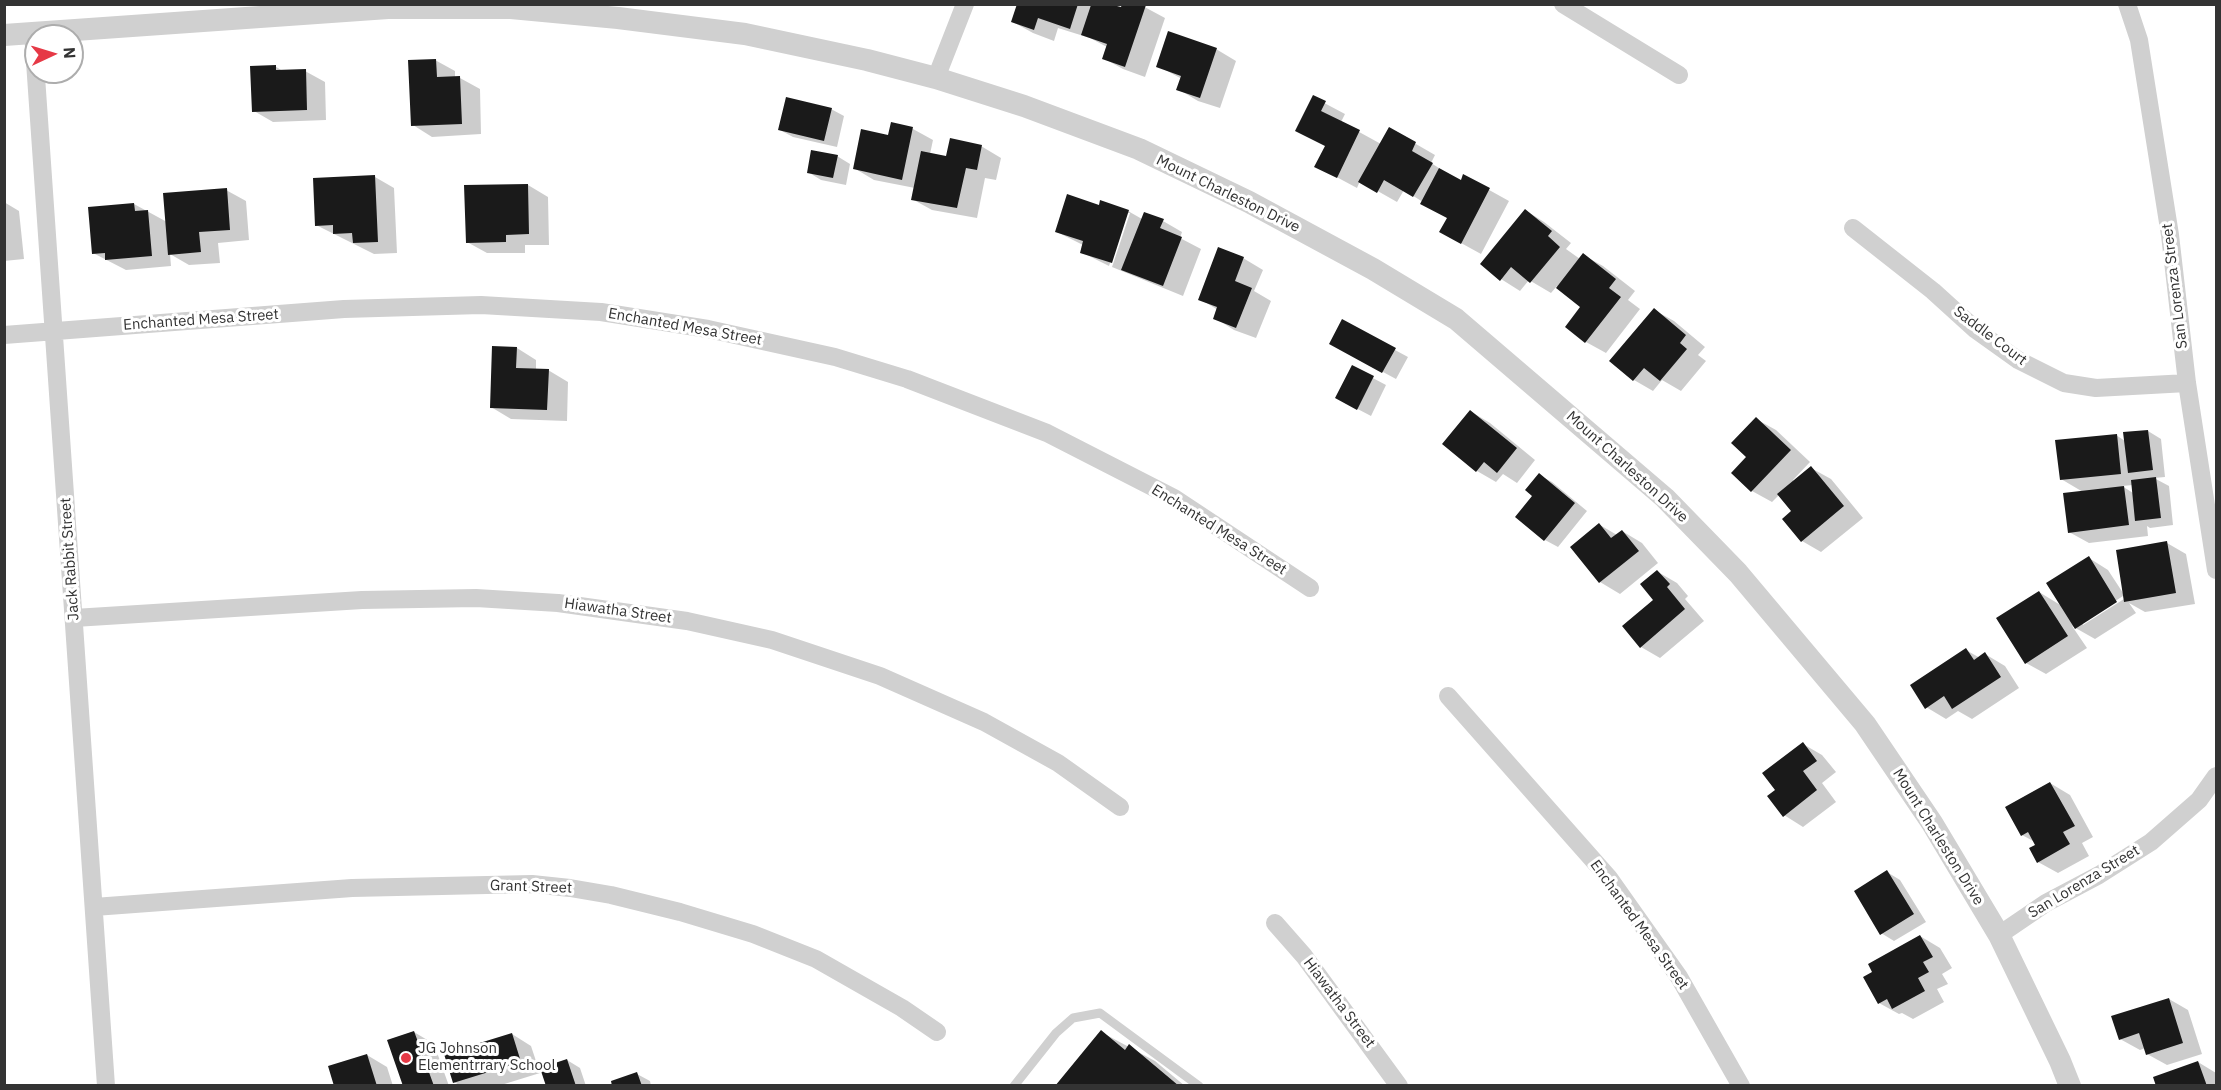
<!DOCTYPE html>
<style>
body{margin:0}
#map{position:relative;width:2221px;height:1090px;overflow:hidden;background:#fff;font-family:"IBM Plex Sans",sans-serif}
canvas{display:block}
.frame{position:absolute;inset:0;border:6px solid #333;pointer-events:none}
.north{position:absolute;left:24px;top:24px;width:60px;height:60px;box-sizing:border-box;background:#fff;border:2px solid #adadad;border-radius:50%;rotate:86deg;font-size:16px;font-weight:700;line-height:24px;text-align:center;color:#333}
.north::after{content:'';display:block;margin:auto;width:21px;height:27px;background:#e63946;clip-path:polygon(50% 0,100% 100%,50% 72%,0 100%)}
</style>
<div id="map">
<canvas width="2221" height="1090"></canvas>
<div class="frame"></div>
<div class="north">N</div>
</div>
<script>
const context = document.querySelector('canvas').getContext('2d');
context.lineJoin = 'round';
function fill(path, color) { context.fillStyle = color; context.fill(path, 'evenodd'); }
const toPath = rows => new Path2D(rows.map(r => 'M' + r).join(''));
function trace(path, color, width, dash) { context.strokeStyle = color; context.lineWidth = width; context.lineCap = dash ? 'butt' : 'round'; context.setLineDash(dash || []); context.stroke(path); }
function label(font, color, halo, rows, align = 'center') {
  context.font = font + ' "IBM Plex Sans",sans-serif'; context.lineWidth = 6; context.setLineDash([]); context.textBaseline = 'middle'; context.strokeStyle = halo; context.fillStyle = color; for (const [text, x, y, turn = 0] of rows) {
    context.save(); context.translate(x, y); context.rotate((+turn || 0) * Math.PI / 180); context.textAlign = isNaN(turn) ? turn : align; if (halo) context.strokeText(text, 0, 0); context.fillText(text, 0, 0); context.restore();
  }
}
const shadow = toPath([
 [1019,4,1108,4,1122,9,1124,4,1139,4,1165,18,1145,77,1123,69,1103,58,1107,47,1090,38,1058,28,1054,41,1033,33,1013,22],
 [1216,49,1236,61,1220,108,1198,101,1178,89,1182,79,1158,66],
 [435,60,455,71,455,78,460,78,480,89,481,134,432,137,413,125],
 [275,66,284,72,305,71,325,82,326,120,273,122,254,111],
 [1313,97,1345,114,1341,122,1381,144,1390,129,1435,155,1431,163,1461,182,1464,176,1509,201,1481,254,1461,243,1448,218,1404,190,1397,202,1360,181,1357,188,1316,166,1326,146],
 [831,109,844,116,837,147,793,137,780,130],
 [892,124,913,129,933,140,930,154,947,158,981,146,1001,158,996,180,985,178,977,218,932,210,912,199,915,188,874,180,854,168,889,137],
 [837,156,850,164,846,185,821,180,808,172],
 [375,177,394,188,397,253,374,254,316,225],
 [528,185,548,197,549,245,525,245,525,253,487,253,467,242],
 [226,190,246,201,249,240,218,243,220,263,189,265,170,254,171,266,126,270,93,253,134,204,167,222],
 [4,202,19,211,24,259,4,261],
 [1100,207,1128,211,1142,219,1163,221,1182,232,1180,238,1201,249,1183,296,1112,267,1130,213,1127,213,1109,266,1081,252,1083,245,1057,232],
 [1525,210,1544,222,1571,243,1566,249,1580,259,1583,255,1603,266,1635,291,1628,300,1640,309,1606,353,1586,342,1567,327,1582,307,1557,286,1551,293,1529,280,1520,291,1501,279],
 [1243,258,1263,270,1254,291,1271,301,1256,338,1234,330,1215,318,1218,310,1200,299],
 [1654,310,1674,321,1705,347,1698,355,1706,361,1681,391,1662,380,1653,391,1634,380],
 [1331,344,1395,350,1408,357,1396,379],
 [517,348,536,360,536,370,548,370,568,382,567,421,511,419,491,407],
 [1352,367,1386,385,1371,416,1350,405],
 [1470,411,1490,423,1535,460,1517,483,1503,474,1496,482,1477,471,1444,444],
 [1756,419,1776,430,1810,462,1793,480,1794,482,1811,468,1831,479,1863,518,1821,552,1802,541,1793,512,1779,495,1772,502,1752,491,1733,473,1748,457],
 [2148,431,2161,439,2165,477,2154,478,2169,486,2173,525,2150,528,2147,526,2148,536,2089,543,2069,532,2083,492,2061,479,2116,435,2125,441],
 [2133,485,2133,493,2122,486],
 [1539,475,1552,482,1587,511,1558,547,1545,540],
 [1600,525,1617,535,1622,531,1642,543,1658,563,1620,594,1600,582,1572,547],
 [2167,543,2186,554,2195,604,2145,612,2129,603,2136,613,2095,639,2072,626,2087,648,2046,674,2026,663,2039,592,2062,606,2089,558,2108,570,2125,596],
 [2123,596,2124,599,2083,625,2083,622],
 [1658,572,1677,583,1688,596,1685,599,1704,621,1660,658,1641,647,1656,600],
 [1966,650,1980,658,1985,654,2005,666,2019,688,1972,719,1958,711,1946,719,1926,707],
 [1803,744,1822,755,1836,772,1822,783,1836,802,1803,827,1784,815,1778,790],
 [2050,783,2070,795,2093,837,2082,843,2089,856,2058,873,2038,862,2035,842,2022,835],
 [1887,872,1900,880,1926,922,1894,941,1881,933],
 [1920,936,1940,948,1952,968,1942,974,1948,984,1937,989,1944,1002,1913,1019,1902,1013,1899,1014,1879,1003],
 [2169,999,2188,1010,2202,1054,2167,1065,2147,1054,2145,1048,2140,1050,2120,1039],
 [414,1032,434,1044,449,1086,404,1086],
 [1101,1032,1155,1061,1185,1086,1057,1086],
 [512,1034,531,1046,540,1073,498,1086,461,1086,454,1082],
 [367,1055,387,1067,393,1086,336,1086],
 [567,1060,580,1068,586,1086,548,1086],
 [2198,1062,2216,1073,2216,1086,2157,1086],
 [637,1074,650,1081,651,1086,614,1086]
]);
const building = toPath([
 [1017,4,1078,4,1070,29,1038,18,1034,30,1011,22],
 [1122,4,1146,5,1125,67,1102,59,1107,44,1081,35,1091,5,1113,5,1121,7],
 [1168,31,1217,48,1200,98,1176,90,1181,76,1156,67],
 [436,59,437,77,460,76,462,124,411,126,408,60],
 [276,65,276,70,306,69,307,110,252,112,250,66],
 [1313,95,1326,101,1321,111,1360,130,1337,178,1314,167,1325,146,1295,131],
 [786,97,832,108,824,141,778,130],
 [891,122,913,127,902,180,853,169,861,129,888,135],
 [1389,127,1416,142,1412,151,1433,163,1413,197,1384,180,1377,193,1358,182],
 [950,138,982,145,977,170,966,168,957,208,911,200,921,151,946,156],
 [811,150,838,155,833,178,807,173],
 [1439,168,1461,180,1463,174,1490,188,1461,244,1439,232,1447,218,1420,204],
 [375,175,378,242,353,243,352,233,333,234,333,225,315,226,313,178],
 [528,184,529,234,506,235,506,242,466,243,464,185],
 [227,188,230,230,199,232,201,252,168,255,163,193],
 [1067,194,1099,205,1100,200,1129,210,1112,263,1080,253,1083,241,1055,232],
 [134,203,135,211,148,210,152,256,105,260,105,253,92,254,88,207],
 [1525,209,1552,231,1548,236,1560,247,1530,283,1511,267,1500,281,1480,264],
 [1144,212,1164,219,1160,228,1182,237,1163,286,1121,270],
 [1218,247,1244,257,1235,281,1252,288,1236,328,1213,319,1217,307,1198,300],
 [1583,253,1616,279,1609,288,1621,297,1585,343,1565,327,1580,307,1556,288],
 [1654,308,1686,335,1680,343,1687,349,1660,381,1644,368,1633,381,1609,361],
 [1342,319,1396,348,1382,373,1329,344],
 [492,346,517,347,516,368,549,369,547,410,490,408],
 [1352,365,1374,376,1357,410,1335,398],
 [1470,410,1517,448,1497,473,1484,462,1476,472,1442,444],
 [1756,417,1791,450,1751,492,1731,473,1746,457,1731,443],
 [2148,430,2153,470,2128,473,2123,432],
 [2117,434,2121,474,2060,480,2055,440],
 [1811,466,1844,506,1801,542,1782,519,1791,511,1777,494],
 [1539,473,1575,503,1544,541,1515,517,1532,496,1525,490],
 [2156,477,2161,518,2135,521,2131,480],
 [2124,486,2129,525,2068,533,2063,493],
 [1599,523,1611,538,1622,530,1639,551,1599,583,1570,547],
 [2167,541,2176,593,2124,602,2116,550],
 [2089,556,2117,602,2075,629,2046,583],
 [1657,570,1670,584,1667,587,1685,609,1640,648,1622,626,1653,600,1640,584],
 [2039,591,2068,636,2025,664,1996,618],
 [1966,648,1974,660,1985,652,2001,677,1952,709,1944,696,1925,709,1910,685],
 [1803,742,1817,761,1803,771,1817,790,1783,817,1767,796,1775,790,1762,773],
 [2050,782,2075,826,2063,832,2070,844,2037,863,2029,848,2035,845,2028,832,2021,836,2005,807],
 [1887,870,1914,914,1880,935,1854,891],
 [1920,935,1933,957,1923,962,1929,972,1918,978,1925,991,1892,1009,1887,999,1878,1004,1863,977,1872,972,1868,964],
 [2169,998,2183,1043,2146,1055,2139,1033,2119,1040,2111,1016],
 [1101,1030,1125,1050,1129,1044,1179,1086,1055,1086],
 [414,1031,434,1086,403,1086,387,1040],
 [512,1033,521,1062,453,1083,444,1054],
 [367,1054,377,1086,334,1086,328,1066],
 [567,1059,576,1086,546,1086,540,1068],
 [2198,1061,2207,1086,2156,1086,2153,1077],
 [637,1072,642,1086,612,1086,611,1081]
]);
const service = toPath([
 [1014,1086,1056,1033,1073,1018,1100,1013,1199,1086]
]);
const minor = toPath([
 [1563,4,1679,75],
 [2127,4,2139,40,2170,235,2187,383,2216,570],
 [33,33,106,1086],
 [936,78,965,4],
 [1853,228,1933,291,1976,330,2018,360,2064,383,2096,388,2187,383],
 [4,335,344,309,481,305,601,312,708,329,835,357,907,379,1047,433,1174,498,1310,588],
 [74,618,362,600,476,598,558,603,687,621,772,640,880,676,984,722,1058,763,1120,807],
 [1448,696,1609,878,1679,977,1741,1086],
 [94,907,352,888,532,884,570,888,611,895,680,912,753,934,816,959,902,1008,937,1032],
 [1275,923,1304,956,1399,1086],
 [1999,935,2046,903,2099,875,2151,842,2199,800,2216,776]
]);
const tertiary = toPath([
 [4,35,388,8,511,8,618,18,745,34,867,60,936,78,1024,106,1139,149,1249,202,1373,269,1456,319,1665,498,1738,573,1865,724,1932,823,1999,935,2060,1061,2070,1086]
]);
const markers = [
 [406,1058,6,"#e63946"]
];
const streetNames = [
 ["Mount Charleston Drive",1228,194,26],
 ["San Lorenza Street",2175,286,-97],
 ["Enchanted Mesa Street",201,320,-4],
 ["Enchanted Mesa Street",685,327,10],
 ["Saddle Court",1990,336,37],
 ["Mount Charleston Drive",1627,467,42],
 ["Enchanted Mesa Street",1219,530,32],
 ["Jack Rabbit Street",70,559,-94],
 ["Hiawatha Street",618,611,8],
 ["Mount Charleston Drive",1938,837,58],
 ["San Lorenza Street",2084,882,-31],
 ["Grant Street",531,887,2],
 ["Enchanted Mesa Street",1639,925,54],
 ["Hiawatha Street",1339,1003,53]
];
const poiNames = [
 ["JG Johnson",418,1049],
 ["Elementrrary School",418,1066]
];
fill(shadow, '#0003');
fill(building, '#1a1a1a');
trace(service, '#d0d0d0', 9);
trace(minor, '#d0d0d0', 18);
trace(tertiary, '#d0d0d0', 22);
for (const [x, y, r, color] of markers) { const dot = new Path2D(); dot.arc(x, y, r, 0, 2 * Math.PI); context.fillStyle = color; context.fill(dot); trace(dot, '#fff', 2); }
label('15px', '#333', '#fff', streetNames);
label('15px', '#333', '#fff', poiNames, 'left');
</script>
